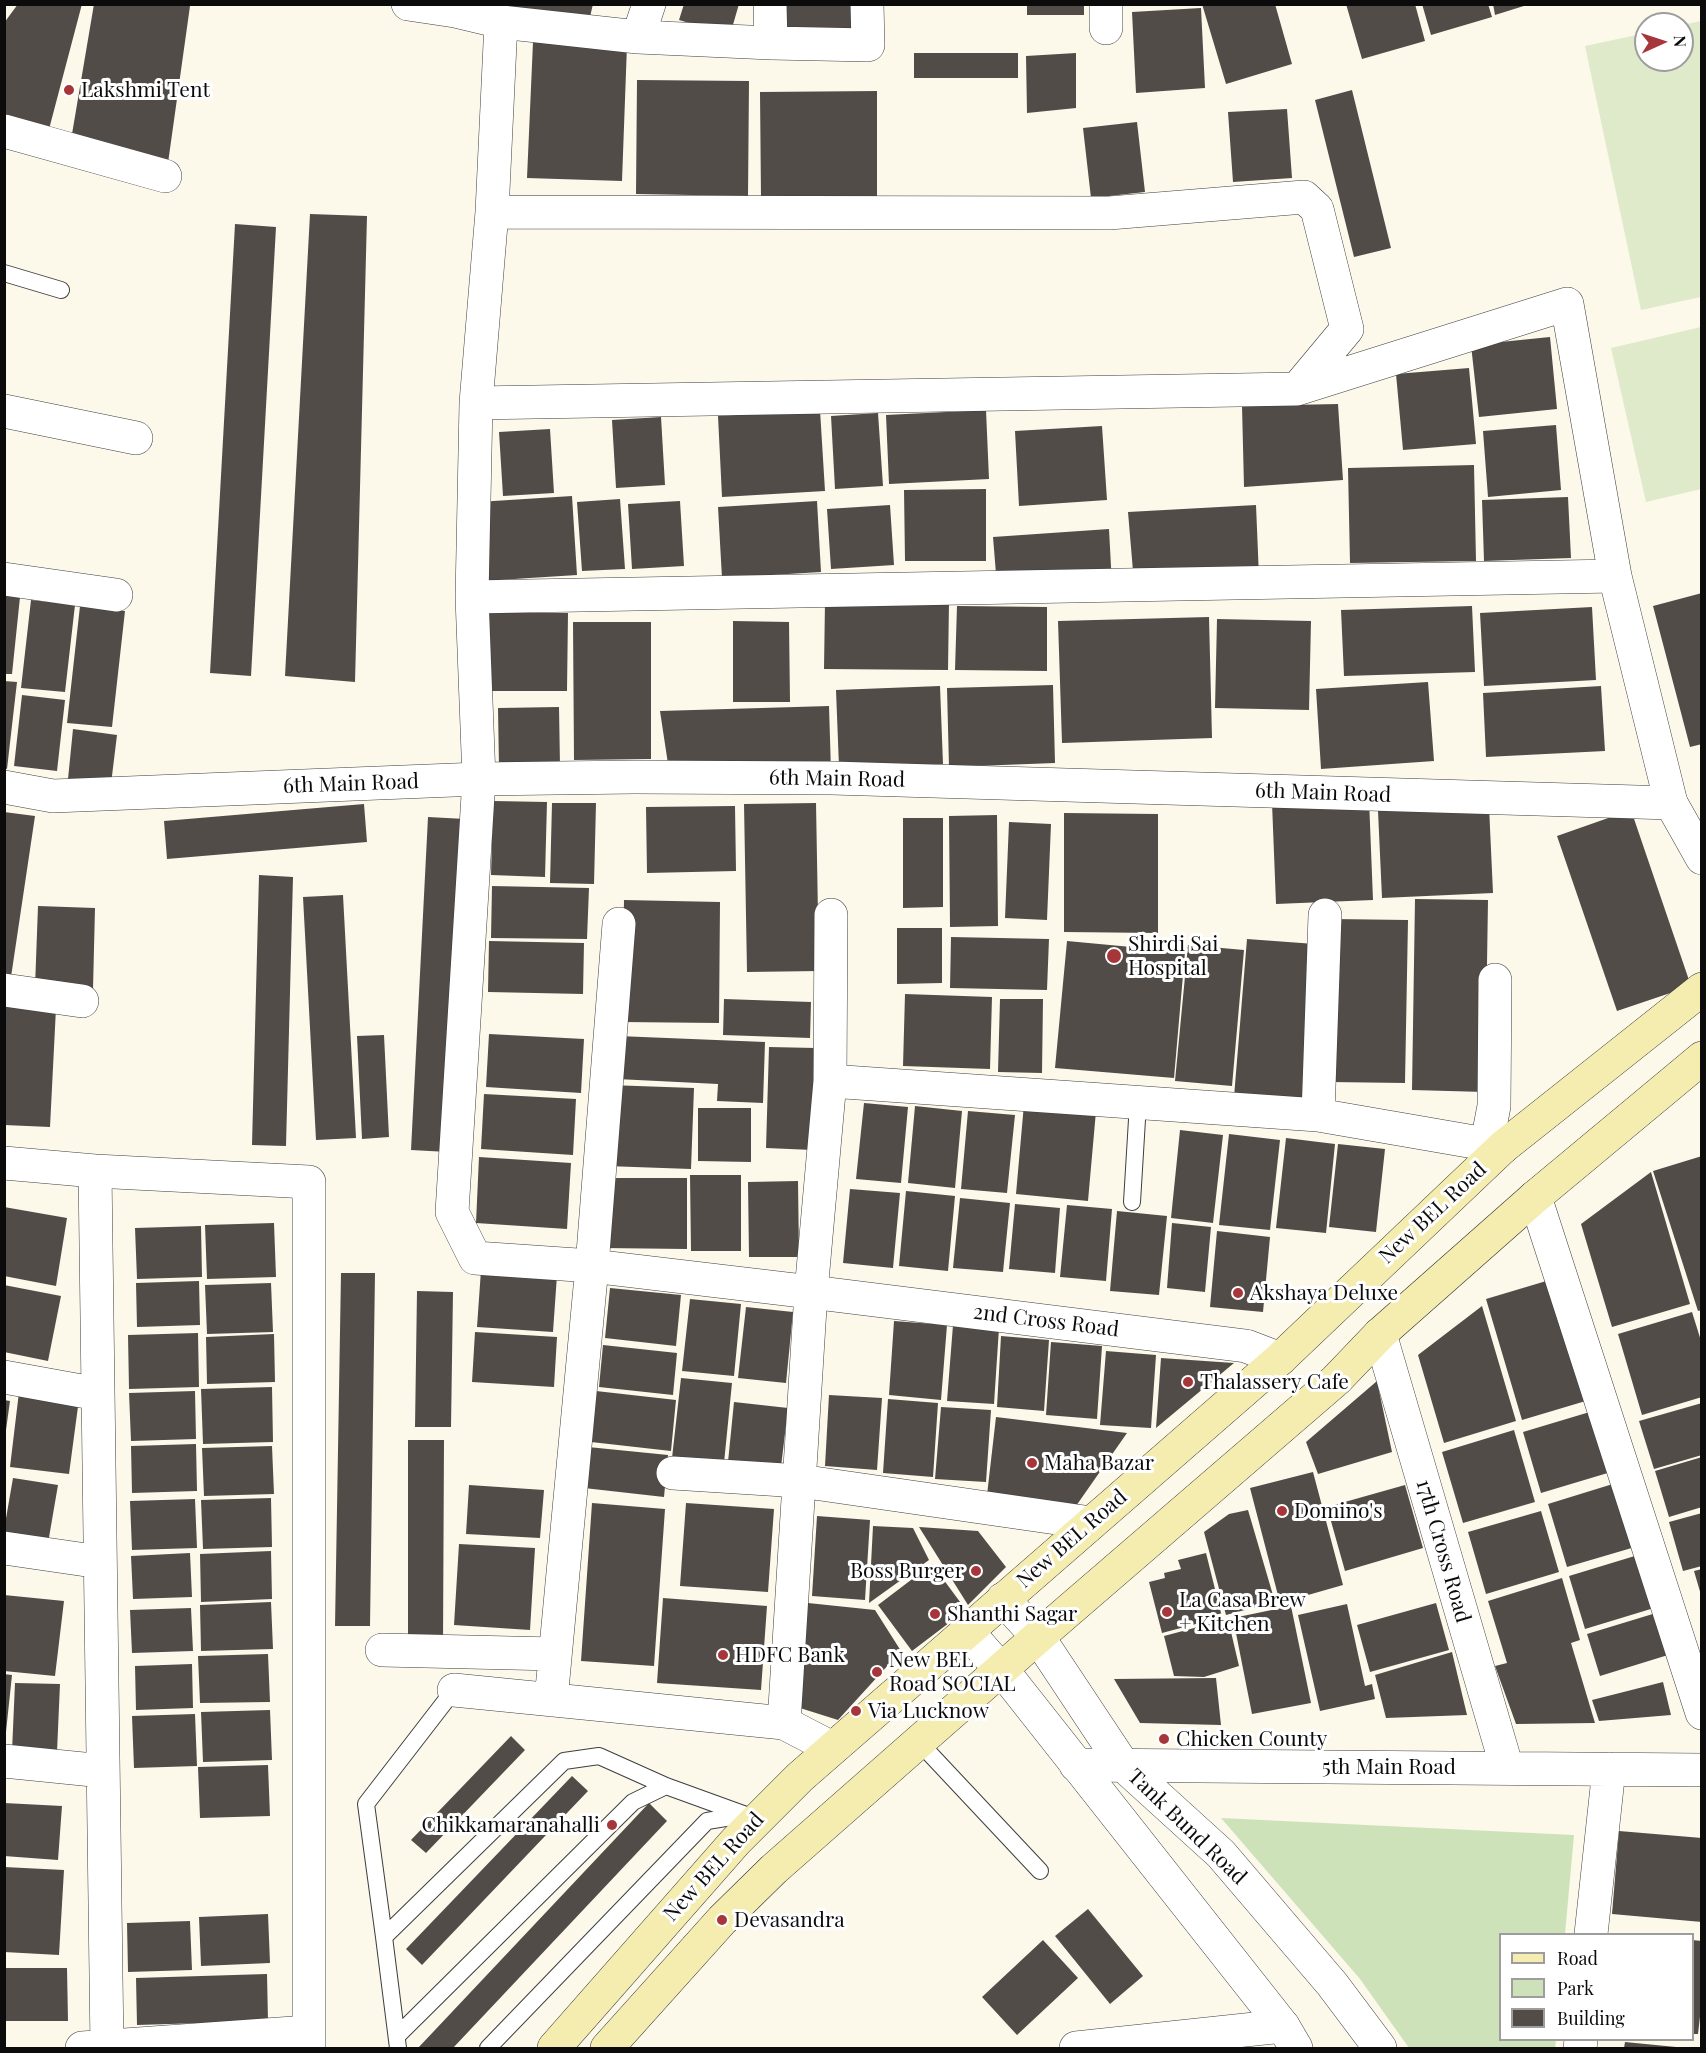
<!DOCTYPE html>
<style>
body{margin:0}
#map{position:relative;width:1706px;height:2053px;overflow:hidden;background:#fcf9eb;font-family:"Playfair Display",serif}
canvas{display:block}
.frame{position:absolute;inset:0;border:6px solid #0b0b0b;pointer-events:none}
.legend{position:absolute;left:1499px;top:1933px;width:195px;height:108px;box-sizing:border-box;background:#fff;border:2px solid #9d9d9d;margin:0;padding:8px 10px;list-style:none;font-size:18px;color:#0b0b0b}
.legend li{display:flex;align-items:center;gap:12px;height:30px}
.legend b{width:30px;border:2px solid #9d9d9d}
.north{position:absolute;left:1634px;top:12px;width:60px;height:60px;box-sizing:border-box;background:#fff;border:2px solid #9d9d9d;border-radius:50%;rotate:87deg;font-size:16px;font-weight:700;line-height:24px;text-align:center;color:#0b0b0b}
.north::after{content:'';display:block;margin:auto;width:21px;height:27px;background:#a7363b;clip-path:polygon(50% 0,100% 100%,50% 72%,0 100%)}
</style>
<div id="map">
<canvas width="1706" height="2053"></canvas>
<div class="frame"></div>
<ul class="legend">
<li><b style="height:8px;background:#f4edaf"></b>Road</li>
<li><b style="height:16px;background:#cee2ba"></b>Park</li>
<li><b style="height:16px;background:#524c49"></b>Building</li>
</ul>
<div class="north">N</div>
</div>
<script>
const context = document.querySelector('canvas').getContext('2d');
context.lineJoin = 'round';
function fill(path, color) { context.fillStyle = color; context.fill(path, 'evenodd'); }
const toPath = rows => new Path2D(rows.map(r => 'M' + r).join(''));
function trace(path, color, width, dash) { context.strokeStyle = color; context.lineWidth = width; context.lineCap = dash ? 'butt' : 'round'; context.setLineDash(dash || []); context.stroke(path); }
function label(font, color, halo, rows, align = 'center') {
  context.font = font + ' "Playfair Display",serif'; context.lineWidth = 6; context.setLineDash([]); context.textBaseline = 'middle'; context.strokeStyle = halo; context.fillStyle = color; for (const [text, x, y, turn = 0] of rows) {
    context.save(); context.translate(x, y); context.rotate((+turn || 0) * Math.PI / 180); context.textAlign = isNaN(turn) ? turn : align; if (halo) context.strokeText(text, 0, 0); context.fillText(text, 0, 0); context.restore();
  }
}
const green = toPath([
 [1221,1818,1574,1835,1565,1934,1500,1934,1500,2040,1556,2040,1555,2048,1409,2048,1360,1979]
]);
const pitch = toPath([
 [1701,21,1701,297,1641,310,1585,46,1646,33,1646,60,1682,60,1682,25],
 [1701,327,1701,489,1646,502,1611,348]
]);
const building = toPath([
 [18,4,82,4,48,133,4,117,4,23],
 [94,4,190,6,168,163,72,134],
 [494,4,593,4,587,30],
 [684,4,739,4,730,35,679,20],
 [786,4,861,4,862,38,787,40],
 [1027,4,1084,4,1084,15,1027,15],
 [1202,4,1275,4,1292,64,1226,84],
 [1346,4,1415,4,1425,41,1362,59],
 [1422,4,1488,4,1492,17,1431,35],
 [1493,4,1527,4,1527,5,1495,15],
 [1201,8,1205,88,1136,93,1132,12],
 [533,42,627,45,622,181,527,178],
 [914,53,1018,53,1018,78,914,78],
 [1076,53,1076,108,1027,113,1026,56],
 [637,80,749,81,748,196,636,194],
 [1352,90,1391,248,1354,257,1315,100],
 [877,91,877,198,761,199,760,92],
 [1287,109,1292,178,1233,182,1228,112],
 [1137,122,1145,192,1091,198,1083,128],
 [310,214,367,216,355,682,285,676],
 [235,224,276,227,251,676,210,673],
 [1550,337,1557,409,1479,417,1471,345],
 [1469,368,1476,444,1403,450,1396,374],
 [1338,404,1343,480,1244,487,1242,406],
 [820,410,825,491,722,497,718,416],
 [986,410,989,479,889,484,886,415],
 [878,413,883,486,835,489,831,416],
 [661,417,665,485,616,488,612,420],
 [1556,425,1561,490,1488,497,1483,431],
 [1102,426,1107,500,1019,506,1015,431],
 [550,429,554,493,503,496,499,432],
 [1474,465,1476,561,1350,563,1348,468],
 [986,489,986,561,905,561,904,490],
 [572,496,577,575,483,581,478,502],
 [1568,497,1571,558,1484,561,1482,500],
 [620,499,625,569,582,571,577,502],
 [680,501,684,566,632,569,628,504],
 [817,501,821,572,722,578,718,507],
 [890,505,894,565,831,569,827,509],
 [1256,505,1259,577,1134,583,1128,512],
 [1109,529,1112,585,997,586,993,537],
 [1702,593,1702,744,1690,747,1653,606],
 [4,595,20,597,12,674,4,674],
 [31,600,75,605,65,692,21,688],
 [825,601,949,602,948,670,824,669],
 [80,606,125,611,112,727,67,723],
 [957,606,1047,607,1047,671,955,670],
 [1472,606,1475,672,1344,676,1341,610],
 [1592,607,1596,680,1484,686,1480,613],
 [488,613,568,613,567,691,487,691],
 [1209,617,1212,738,1062,743,1058,621],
 [1217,619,1311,621,1309,710,1215,708],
 [733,621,789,622,790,702,733,702],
 [573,622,651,622,651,759,574,760],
 [4,681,17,682,7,769,4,768],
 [1428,682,1434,761,1321,769,1316,689],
 [1053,685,1055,763,949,767,947,688],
 [940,686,943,764,839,767,836,690],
 [1601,686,1605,751,1486,757,1483,693],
 [22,695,65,700,57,771,14,766],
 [829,706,831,771,668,764,660,711],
 [559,707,560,766,499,767,498,708],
 [73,729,117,735,111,784,68,779],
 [1369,799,1373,900,1276,904,1272,803],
 [493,801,547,802,545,877,491,875],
 [552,803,596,803,594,884,550,883],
 [816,803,819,971,747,972,744,804],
 [364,804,367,842,167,859,164,821],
 [735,806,736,871,647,873,646,807],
 [1489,806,1493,893,1382,898,1378,811],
 [1631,810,1691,986,1617,1011,1557,836],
 [4,812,35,816,11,977,4,976],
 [1064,813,1158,814,1158,933,1064,932],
 [997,815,998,926,950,927,949,816],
 [428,817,465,819,448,1152,411,1150],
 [903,818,943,818,943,907,903,908],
 [1009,822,1051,824,1047,920,1005,918],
 [259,875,293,877,286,1146,252,1145],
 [492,886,589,888,587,939,491,938],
 [343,895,356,1138,316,1140,303,897],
 [1415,899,1488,900,1485,1092,1412,1090],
 [624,900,720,902,719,1023,622,1022],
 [38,906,95,908,93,989,35,987],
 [1333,919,1408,920,1405,1083,1330,1082],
 [897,928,942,928,942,983,897,984],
 [951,937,1049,939,1047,990,950,988],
 [1247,939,1315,944,1302,1102,1234,1097],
 [489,941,584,943,583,994,488,992],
 [1067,941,1185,952,1174,1078,1055,1068],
 [1188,945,1244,950,1232,1086,1175,1081],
 [905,994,992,997,990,1069,903,1066],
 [724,999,811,1002,810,1038,723,1035],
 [1000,999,1043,999,1042,1073,998,1072],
 [4,1005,56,1008,50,1127,4,1125],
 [489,1034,584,1039,581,1093,486,1087],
 [384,1035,389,1137,362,1139,357,1036],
 [618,1036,765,1042,763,1103,717,1101,718,1084,617,1079],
 [769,1047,816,1048,813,1150,766,1148],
 [609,1085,694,1088,691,1169,606,1166],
 [484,1094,576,1099,573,1155,481,1149],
 [864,1103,908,1107,901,1183,856,1179],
 [1024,1104,1096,1111,1088,1201,1016,1194],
 [915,1106,962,1111,955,1188,908,1183],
 [698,1108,751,1108,751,1162,698,1161],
 [968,1111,1015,1115,1007,1193,961,1189],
 [1180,1130,1223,1135,1213,1223,1171,1218],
 [1229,1134,1280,1140,1270,1230,1219,1225],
 [1286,1138,1335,1144,1326,1233,1276,1228],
 [1338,1144,1385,1149,1376,1232,1329,1227],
 [1702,1156,1702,1310,1698,1311,1653,1171],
 [479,1157,571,1163,567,1229,476,1223],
 [1651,1172,1690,1304,1612,1327,1581,1224],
 [690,1175,741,1175,741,1251,691,1251],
 [602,1178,687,1178,687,1249,602,1248],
 [798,1181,799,1257,749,1257,748,1182],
 [850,1189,900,1193,893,1268,843,1263],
 [906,1191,955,1196,948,1271,899,1266],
 [960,1198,1010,1203,1003,1272,953,1268],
 [1015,1204,1060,1208,1055,1273,1009,1269],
 [1067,1205,1112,1209,1106,1281,1060,1277],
 [4,1207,67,1218,56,1286,4,1276],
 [1117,1211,1167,1216,1159,1295,1110,1291],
 [274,1223,276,1277,207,1279,205,1225],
 [1172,1223,1211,1227,1205,1292,1167,1288],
 [201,1226,202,1277,137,1279,135,1228],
 [1217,1231,1270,1237,1263,1312,1210,1307],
 [481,1270,557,1275,553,1332,477,1327],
 [341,1273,375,1273,370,1626,335,1626],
 [1553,1279,1589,1400,1522,1420,1486,1299],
 [199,1281,200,1325,137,1327,136,1283],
 [271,1283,273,1332,207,1334,205,1285],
 [4,1285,61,1296,48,1361,4,1352],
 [610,1288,681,1295,676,1346,605,1338],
 [417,1291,453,1292,451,1427,415,1427],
 [690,1299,741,1304,734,1376,682,1371],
 [1482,1306,1516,1421,1444,1443,1418,1355],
 [746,1307,793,1312,786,1383,738,1378],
 [1692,1312,1702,1344,1702,1397,1642,1415,1618,1334],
 [894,1321,947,1325,941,1400,889,1395],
 [953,1325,999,1328,994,1404,947,1401],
 [475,1332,557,1337,554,1387,472,1382],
 [198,1333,199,1387,129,1389,128,1335],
 [274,1334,275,1382,207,1384,206,1337],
 [1001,1336,1049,1340,1044,1411,997,1407],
 [1051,1342,1102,1346,1097,1419,1046,1415],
 [603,1345,677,1353,673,1395,599,1387],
 [1106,1351,1156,1355,1151,1428,1100,1425],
 [1161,1358,1234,1363,1156,1428],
 [681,1378,732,1383,724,1463,672,1458],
 [1377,1381,1392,1452,1318,1474,1306,1442],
 [272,1387,273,1442,203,1444,201,1389],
 [195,1391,196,1439,131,1441,129,1393],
 [596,1391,676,1400,671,1451,591,1442],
 [19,1392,79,1399,69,1474,10,1467],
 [829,1395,882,1398,877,1470,825,1466],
 [888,1399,938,1403,933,1477,883,1473],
 [4,1400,10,1401,6,1430,4,1429],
 [734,1402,788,1408,781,1467,728,1462],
 [1702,1403,1702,1455,1654,1469,1639,1421],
 [941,1407,991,1410,986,1482,935,1479],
 [1593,1411,1611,1472,1541,1493,1523,1432],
 [996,1417,1127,1433,1076,1506,987,1495],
 [1514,1430,1535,1502,1463,1523,1442,1452],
 [408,1440,444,1440,443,1643,408,1643],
 [196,1444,197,1491,132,1493,131,1446],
 [272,1446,274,1494,204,1496,202,1448],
 [588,1447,668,1455,664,1497,584,1488],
 [1702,1457,1702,1507,1669,1517,1655,1471],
 [1313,1472,1343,1585,1280,1603,1250,1488],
 [13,1478,58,1485,47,1549,4,1542,4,1530],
 [1616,1483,1635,1547,1567,1567,1548,1504],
 [469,1485,544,1490,540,1538,466,1534],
 [1405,1485,1423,1548,1345,1571,1327,1507],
 [271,1498,272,1547,203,1549,201,1500],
 [195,1499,197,1548,132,1550,130,1501],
 [592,1503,665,1509,654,1666,581,1661],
 [686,1503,774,1509,768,1592,680,1586],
 [1248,1510,1275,1602,1226,1615,1204,1532,1229,1514],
 [1541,1511,1559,1572,1486,1594,1468,1532],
 [1702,1513,1702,1566,1683,1571,1669,1522],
 [817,1516,870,1520,865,1600,812,1596],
 [873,1526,913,1528,929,1560,869,1603],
 [919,1527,978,1531,1006,1567,968,1605],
 [459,1544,535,1548,530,1630,454,1625],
 [271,1551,272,1599,201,1602,200,1554],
 [190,1553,192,1597,133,1599,131,1556],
 [1206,1553,1222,1617,1162,1633,1149,1582,1165,1578,1164,1573,1181,1569,1178,1560],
 [1638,1555,1654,1608,1585,1629,1569,1576],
 [932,1564,966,1610,912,1651,878,1605],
 [1702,1569,1702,1595,1701,1595,1694,1571],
 [1562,1578,1580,1640,1571,1643,1595,1723,1516,1724,1495,1666,1507,1663,1488,1601],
 [4,1595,64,1601,55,1676,4,1671],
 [663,1598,767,1606,761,1690,657,1683],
 [271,1602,273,1649,201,1651,200,1605],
 [808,1603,875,1610,901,1651,838,1720,800,1708],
 [1436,1603,1449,1650,1370,1672,1357,1625],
 [1347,1604,1365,1686,1372,1684,1375,1699,1320,1711,1298,1615],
 [1291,1606,1311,1703,1252,1714,1233,1618],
 [191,1608,193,1651,132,1653,130,1610],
 [1656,1613,1668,1655,1600,1676,1587,1634],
 [1228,1619,1239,1666,1204,1677,1174,1676,1164,1636],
 [1452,1652,1467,1715,1386,1718,1375,1675],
 [268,1654,270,1702,200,1703,198,1656],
 [192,1664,193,1708,136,1710,135,1666],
 [4,1674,12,1675,6,1732,4,1732],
 [1216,1678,1221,1725,1140,1723,1114,1679],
 [1663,1682,1671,1715,1599,1721,1592,1700],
 [15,1683,60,1684,57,1752,12,1751],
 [270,1710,272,1760,203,1762,201,1712],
 [195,1714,197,1766,134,1768,132,1716],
 [511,1736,525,1750,426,1853,411,1840],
 [268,1765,270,1816,200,1818,198,1767],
 [572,1776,588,1791,422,1965,406,1949],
 [4,1803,62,1806,58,1860,4,1856],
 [649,1803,667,1821,453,2048,418,2048],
 [1619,1831,1702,1838,1702,1922,1612,1914],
 [4,1867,64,1870,59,1955,4,1952],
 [1088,1909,1143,1976,1110,2004,1055,1936],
 [268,1914,270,1963,201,1966,199,1917],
 [190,1921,192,1970,128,1972,127,1923],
 [1043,1940,1078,1978,1017,2035,982,1997],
 [1692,1940,1702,1941,1702,1999,1698,2034,1692,2034],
 [4,1968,67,1968,68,2021,4,2021],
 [267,1974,268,2021,137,2025,136,1978],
 [1625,2042,1676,2047,1676,2048,1624,2048]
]);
const service = toPath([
 [4,273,61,290],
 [1132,1202,1138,1103],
 [918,1741,1040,1871],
 [384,1937,366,1804,454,1690],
 [397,2036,633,1802,666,1786],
 [398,2048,384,1937,564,1761,599,1756,666,1786,746,1815],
 [488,2048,707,1821,744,1815]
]);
const minor = toPath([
 [408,4,455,11,501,22,638,37,771,43,868,45,867,4],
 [770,4,771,43],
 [1106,4,1106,28],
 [501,22,492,212,476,403,472,597,479,779,452,1212,475,1258,592,1266,811,1292,1246,1346,1280,1359],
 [638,37,649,4],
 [4,131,165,176],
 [492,212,1109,213,1304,197,1317,209,1347,329,1297,389],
 [476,403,1297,389,1567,304,1615,576,1671,803],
 [4,411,136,438],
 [4,579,116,595],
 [472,597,1615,576],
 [4,990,82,1001],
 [830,1081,1318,1115,1503,1147],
 [1318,1115,1325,915],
 [1487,1143,1494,1106,1495,980],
 [4,1163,95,1171,309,1182,309,2048],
 [95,1171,107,2048],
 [1535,1197,1702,1713],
 [1380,1334,1507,1768],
 [4,1377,98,1394],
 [673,1473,800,1481,1091,1523],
 [4,1548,100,1562],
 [382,1650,555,1654],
 [454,1690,784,1723,832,1748],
 [551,1700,592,1266,619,924],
 [784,1723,811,1292,830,1081,831,915],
 [4,1761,103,1771],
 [1076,1765,1702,1770],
 [1591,1934,1609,1769],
 [82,2048,308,2032],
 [1076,2048,1283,2026],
 [1580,2048,1581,2040]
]);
const tertiary = toPath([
 [4,787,53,796,479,779,634,777,832,778,1671,803,1702,858],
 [1003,1599,1038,1637,1123,1765,1221,1854,1332,1984,1380,2048],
 [966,1630,1010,1680,1283,2026,1296,2048]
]);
const secondary = toPath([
 [554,2048,736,1841,800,1777,1280,1359,1503,1147,1702,989],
 [607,2048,722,1920,774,1869,1038,1637,1336,1380,1380,1334,1535,1197,1702,1058]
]);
const markers = [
 [69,90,6,"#a7363b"],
 [1114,956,8,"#a7363b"],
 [1238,1293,6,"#a7363b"],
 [1188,1382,6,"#a7363b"],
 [1032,1463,6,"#a7363b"],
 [1282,1511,6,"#a7363b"],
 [976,1571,6,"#a7363b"],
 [1167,1612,6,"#a7363b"],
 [935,1614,6,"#a7363b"],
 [723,1655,6,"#a7363b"],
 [877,1672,6,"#a7363b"],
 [856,1711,6,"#a7363b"],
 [1164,1739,6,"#a7363b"],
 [612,1825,6,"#a7363b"],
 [722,1920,6,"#a7363b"]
];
const poiNames = [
 ["Lakshmi Tent",81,90],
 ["Shirdi Sai",1128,944],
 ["Hospital",1128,968],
 ["Akshaya Deluxe",1250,1293],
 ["Thalassery Cafe",1200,1382],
 ["Maha Bazar",1044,1463],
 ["Domino's",1294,1511],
 ["Boss Burger",964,1571,"right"],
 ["La Casa Brew",1179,1600],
 ["+ Kitchen",1179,1624],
 ["Shanthi Sagar",947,1614],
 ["HDFC Bank",735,1655],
 ["New BEL",889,1660],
 ["Road SOCIAL",889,1684],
 ["Via Lucknow",868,1711],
 ["Chicken County",1176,1739],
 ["Chikkamaranahalli",600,1825,"right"],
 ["Devasandra",734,1920]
];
const streetNames = [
 ["6th Main Road",837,779,1],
 ["6th Main Road",351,784,-2],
 ["6th Main Road",1323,793,2],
 ["New BEL Road",1433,1213,-43],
 ["2nd Cross Road",1046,1321,7],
 ["New BEL Road",1072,1539,-41],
 ["17th Cross Road",1443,1551,74],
 ["5th Main Road",1389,1767],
 ["Tank Bund Road",1187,1827,44],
 ["New BEL Road",714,1867,-48]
];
fill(green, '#cee2ba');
fill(pitch, '#dfeaca');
fill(building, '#524c49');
trace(service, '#3e3e3e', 18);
trace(minor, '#3e3e3e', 34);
trace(tertiary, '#3e3e3e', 34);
trace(secondary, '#2d2d2d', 34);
trace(service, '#fff', 16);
trace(minor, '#fff', 33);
trace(tertiary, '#fff', 33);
trace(secondary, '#f4edaf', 33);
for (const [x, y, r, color] of markers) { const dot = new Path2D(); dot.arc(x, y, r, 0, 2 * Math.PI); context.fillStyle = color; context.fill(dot); trace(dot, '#fff', 2); }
label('21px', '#0b0b0b', '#fff', poiNames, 'left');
label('21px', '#0b0b0b', '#fff', streetNames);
</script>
